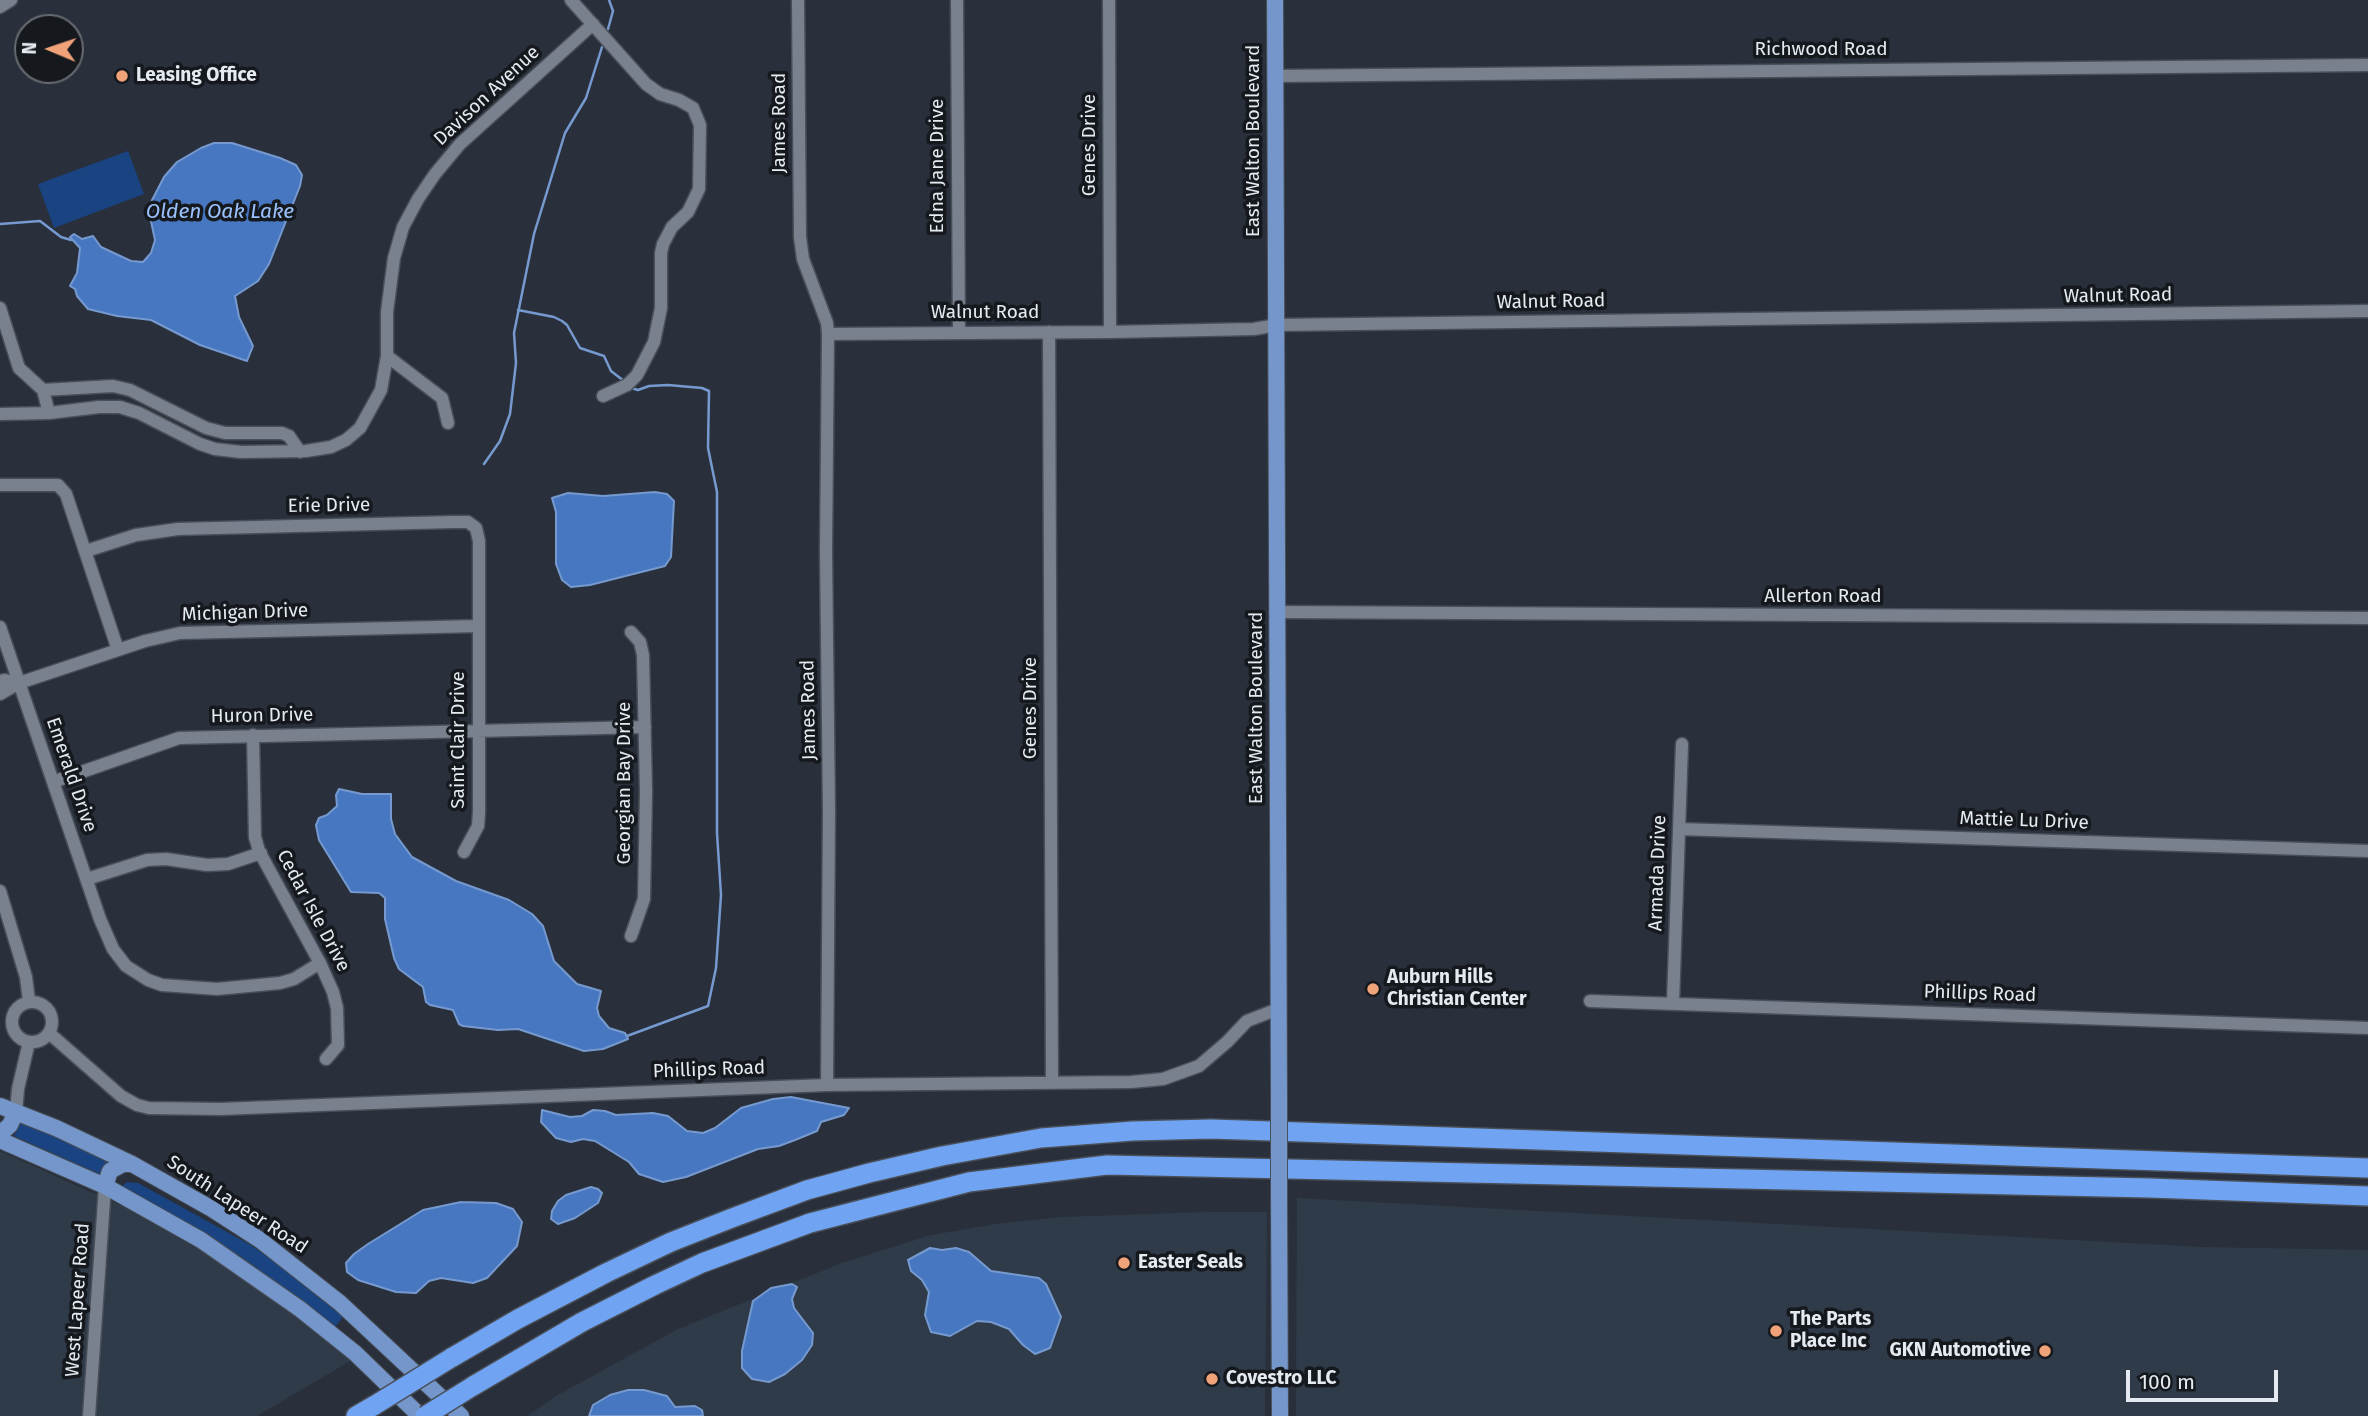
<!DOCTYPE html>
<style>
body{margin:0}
#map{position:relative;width:2368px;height:1416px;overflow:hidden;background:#29303b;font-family:"Fira Sans",sans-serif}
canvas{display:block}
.north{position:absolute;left:14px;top:14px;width:70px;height:70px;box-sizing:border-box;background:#15181d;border:2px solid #686c72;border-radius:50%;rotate:272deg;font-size:19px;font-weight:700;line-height:28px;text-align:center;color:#e5eaf1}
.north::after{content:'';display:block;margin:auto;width:24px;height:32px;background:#f0a279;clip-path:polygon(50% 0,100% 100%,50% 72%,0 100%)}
.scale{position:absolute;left:2126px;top:1370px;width:152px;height:32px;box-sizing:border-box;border:4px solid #e5eaf1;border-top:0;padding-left:9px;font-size:21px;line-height:24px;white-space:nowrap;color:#e5eaf1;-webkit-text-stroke:5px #15181d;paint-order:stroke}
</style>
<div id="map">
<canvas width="2368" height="1416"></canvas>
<div class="north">N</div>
<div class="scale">100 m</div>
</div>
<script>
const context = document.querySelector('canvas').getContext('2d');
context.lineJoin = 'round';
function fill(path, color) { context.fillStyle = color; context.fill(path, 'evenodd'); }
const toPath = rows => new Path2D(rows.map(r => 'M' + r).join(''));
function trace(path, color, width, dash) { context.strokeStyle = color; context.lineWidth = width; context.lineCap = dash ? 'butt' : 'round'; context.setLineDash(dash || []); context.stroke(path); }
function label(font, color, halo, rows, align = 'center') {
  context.font = font + ' "Fira Sans",sans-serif'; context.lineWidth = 7; context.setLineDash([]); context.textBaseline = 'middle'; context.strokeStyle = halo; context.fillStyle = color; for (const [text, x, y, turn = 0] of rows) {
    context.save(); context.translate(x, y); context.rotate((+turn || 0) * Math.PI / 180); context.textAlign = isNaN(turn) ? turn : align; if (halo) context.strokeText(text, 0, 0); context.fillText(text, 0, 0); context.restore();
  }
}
const built = toPath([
 [0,1151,164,1225,240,1271,352,1360,257,1416,0,1416],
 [1297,1198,2202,1247,2368,1250,2368,1416,1296,1416],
 [1208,1212,1267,1212,1265,1416,527,1416,556,1396,678,1329,842,1263,931,1235,1002,1223,1062,1217]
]);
const green = toPath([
 [128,151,144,194,54,228,38,184],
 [21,1123,46,1133,110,1162,102,1175,14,1136],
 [127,1182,138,1183,249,1244,279,1265,343,1317,335,1327,243,1258,198,1229,122,1186]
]);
const water = toPath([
 [214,143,232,143,280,158,296,165,302,175,300,186,269,264,258,281,235,296,239,317,253,346,247,361,200,345,151,320,117,316,88,309,77,296,75,289,70,286,77,273,80,248,70,237,74,234,82,239,93,236,101,247,131,261,143,262,151,253,155,240,149,212,150,204,164,177,177,162,201,148,214,143],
 [655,492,667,494,674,501,671,557,665,566,590,585,571,587,562,580,556,564,556,512,552,498,568,493,603,496,655,492],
 [339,789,362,794,391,794,391,819,395,834,412,857,456,881,509,900,532,914,543,926,554,961,577,984,601,991,597,1008,599,1016,609,1028,625,1033,628,1039,603,1049,584,1051,518,1029,498,1030,463,1026,459,1024,453,1010,430,1005,426,1002,423,987,399,969,394,958,385,919,385,898,379,893,351,892,319,840,316,825,319,818,327,815,337,806,336,795,339,789],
 [791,1097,849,1108,844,1115,821,1122,817,1131,795,1140,779,1146,758,1149,686,1177,663,1182,639,1174,629,1162,595,1141,583,1139,571,1142,556,1138,541,1122,542,1110,570,1117,582,1116,593,1110,605,1111,616,1115,653,1113,668,1116,687,1131,703,1133,715,1128,741,1108,773,1099,791,1097],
 [591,1187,598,1189,602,1193,598,1203,575,1218,558,1224,551,1219,552,1211,558,1201,566,1195,591,1187],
 [461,1202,496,1203,513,1209,522,1222,517,1246,487,1278,473,1283,441,1278,429,1281,416,1293,396,1292,358,1280,347,1272,346,1263,354,1254,368,1244,423,1210,461,1202],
 [930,1248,942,1250,956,1248,969,1252,991,1271,1039,1278,1046,1284,1061,1317,1050,1348,1035,1354,1023,1345,1009,1329,991,1322,977,1321,950,1336,931,1332,925,1315,929,1292,922,1280,911,1271,908,1260,930,1248],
 [792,1284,797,1287,792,1299,794,1308,813,1333,812,1345,802,1360,785,1374,769,1382,752,1379,742,1368,742,1351,753,1301,771,1288,792,1284],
 [628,1390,644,1390,667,1396,675,1407,695,1406,702,1410,703,1416,589,1416,593,1405,610,1395,628,1390]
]);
const stream = toPath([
 [608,29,613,11,609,0],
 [0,224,40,221,61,237,71,240],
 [518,310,554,317,562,321,567,325,580,348,604,356,611,371,624,381],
 [484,464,500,441,510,414,516,363,514,333,534,234,565,133,586,98,602,47],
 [627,1036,708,1006,716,968,721,895,717,833,717,492,708,448,709,391,702,388,668,385,649,386,638,390,631,388]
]);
const minor = toPath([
 [571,0,646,84,660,94,679,100,693,108,700,125,699,189,688,212,672,227,663,244,661,253,661,308,654,342,637,375,627,385,603,396],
 [798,0,800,237,803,259,827,323,828,334,826,552,829,812,827,1085],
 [957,0,959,332],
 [1109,0,1110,332],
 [0,7,11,0],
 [1275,76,2368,65],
 [0,308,19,368,43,390,49,413],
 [1049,332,1052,1083],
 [828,334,1110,332,1254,329,1277,325,2368,311],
 [387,356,442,398,448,423],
 [43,390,113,386,130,390,206,428,225,433,282,433,289,436,300,452],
 [0,414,49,413,99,407,120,407,139,413,200,444,215,449,241,452,306,451,331,447,346,440,360,428,381,390,387,356,387,312,394,258,403,227,418,199,435,174,460,144,593,24],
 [0,485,58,485,66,494,118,650],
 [86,551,136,535,178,529,453,522,468,522,476,528,479,541,479,812,478,826,464,852],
 [1278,612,2368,618],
 [0,627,100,919,113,949,126,966,148,980,162,985,217,989,280,983,294,979,320,963],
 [631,632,640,642,643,655,646,792,644,899,631,936],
 [0,681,5,680,19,683,0,694],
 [19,683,145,641,180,633,479,626],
 [253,735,255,837,259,851,320,963,333,992,337,1008,338,1045,326,1059],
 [53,782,179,738,645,727],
 [1679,829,2368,851],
 [87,879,147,860,166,859,207,865,228,864,261,853],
 [0,891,26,977,29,1001],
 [1590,1001,2368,1028],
 '12 1022a20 20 0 1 1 40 0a20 20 0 1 1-40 0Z',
 [1673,1003,1682,744],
 [49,1033,121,1096,137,1105,149,1108,220,1109,827,1085,1131,1082,1163,1079,1199,1066,1227,1042,1247,1021,1278,1009],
 [16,1112,18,1089,29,1042],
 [89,1416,105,1186]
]);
const major = toPath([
 [1275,0,1279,1093],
 [0,1106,56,1128,132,1164,212,1209,260,1240,340,1303,461,1416],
 [0,1134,10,1125,16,1112],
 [0,1140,105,1186,201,1240,300,1309,355,1353,420,1416],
 [105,1186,110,1171,123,1164,132,1164],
 [1279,1195,1280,1416]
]);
const highway = toPath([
 [451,1358,518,1319,606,1273,671,1242,732,1218,807,1190,869,1173,942,1156,1041,1138,1133,1131,1211,1129,2368,1168],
 [473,1386,582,1322,655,1285,702,1263,810,1223,969,1182,1107,1165,2150,1188,2368,1196],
 [356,1416,375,1405]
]);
const majorBridge = toPath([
 [1279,1093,1279,1195]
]);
const highwayBridge = toPath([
 [375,1405,451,1358],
 [425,1416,473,1386]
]);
const markers = [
 [122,76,7,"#f0a279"],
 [1373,989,7,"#f0a279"],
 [1124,1263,7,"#f0a279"],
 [1776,1331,7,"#f0a279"],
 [2045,1351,7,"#f0a279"],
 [1212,1379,7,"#f0a279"]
];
const streetNames = [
 ["Richwood Road",1821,50],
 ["Davison Avenue",487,96,-43],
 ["James Road",780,123,-90],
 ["East Walton Boulevard",1254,141,-90],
 ["Genes Drive",1090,145,-90],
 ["Edna Jane Drive",938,166,-90],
 ["Walnut Road",2118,296,-1],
 ["Walnut Road",1551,302,-1],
 ["Walnut Road",985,313],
 ["Erie Drive",329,506,-1],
 ["Allerton Road",1823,597],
 ["Michigan Drive",245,613,-2],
 ["Genes Drive",1031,708,-90],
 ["East Walton Boulevard",1257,708,-90],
 ["James Road",809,710,-91],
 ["Huron Drive",262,716,-1],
 ["Saint Clair Drive",459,740,-90],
 ["Emerald Drive",71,775,71],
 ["Georgian Bay Drive",625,783,-90],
 ["Mattie Lu Drive",2024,821,2],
 ["Armada Drive",1658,873,-88],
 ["Cedar Isle Drive",313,911,62],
 ["Phillips Road",1980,994,2],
 ["Phillips Road",709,1070,-2],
 ["South Lapeer Road",237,1205,33],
 ["West Lapeer Road",78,1300,-86]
];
const poiNames = [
 ["Leasing Office",136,76],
 ["Auburn Hills",1387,978],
 ["Christian Center",1387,1000],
 ["Easter Seals",1138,1263],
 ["The Parts",1790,1320],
 ["Place Inc",1790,1342],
 ["GKN Automotive",2031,1351,"right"],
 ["Covestro LLC",1226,1379]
];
const waterNames = [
 ["Olden Oak Lake",220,212]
];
fill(built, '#303b4a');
fill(green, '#194381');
fill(water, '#4777c0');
trace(water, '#769acf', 2);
trace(stream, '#769acf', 2.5);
trace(minor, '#494f58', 15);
trace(major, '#494f58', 18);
trace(highway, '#494f58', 22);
trace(minor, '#79818e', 12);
trace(major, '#7496ca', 16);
trace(highway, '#70a4f2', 19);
trace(majorBridge, '#494f58', 18, []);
trace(highwayBridge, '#494f58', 22, []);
trace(majorBridge, '#7496ca', 16);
trace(highwayBridge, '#70a4f2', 19);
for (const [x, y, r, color] of markers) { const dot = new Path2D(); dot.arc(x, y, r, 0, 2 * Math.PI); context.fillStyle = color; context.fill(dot); trace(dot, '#15181d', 2.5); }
label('19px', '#e5eaf1', '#15181d', streetNames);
label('bold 19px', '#e5eaf1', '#15181d', poiNames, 'left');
label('italic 21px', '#9ac1fb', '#15181d', waterNames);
</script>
